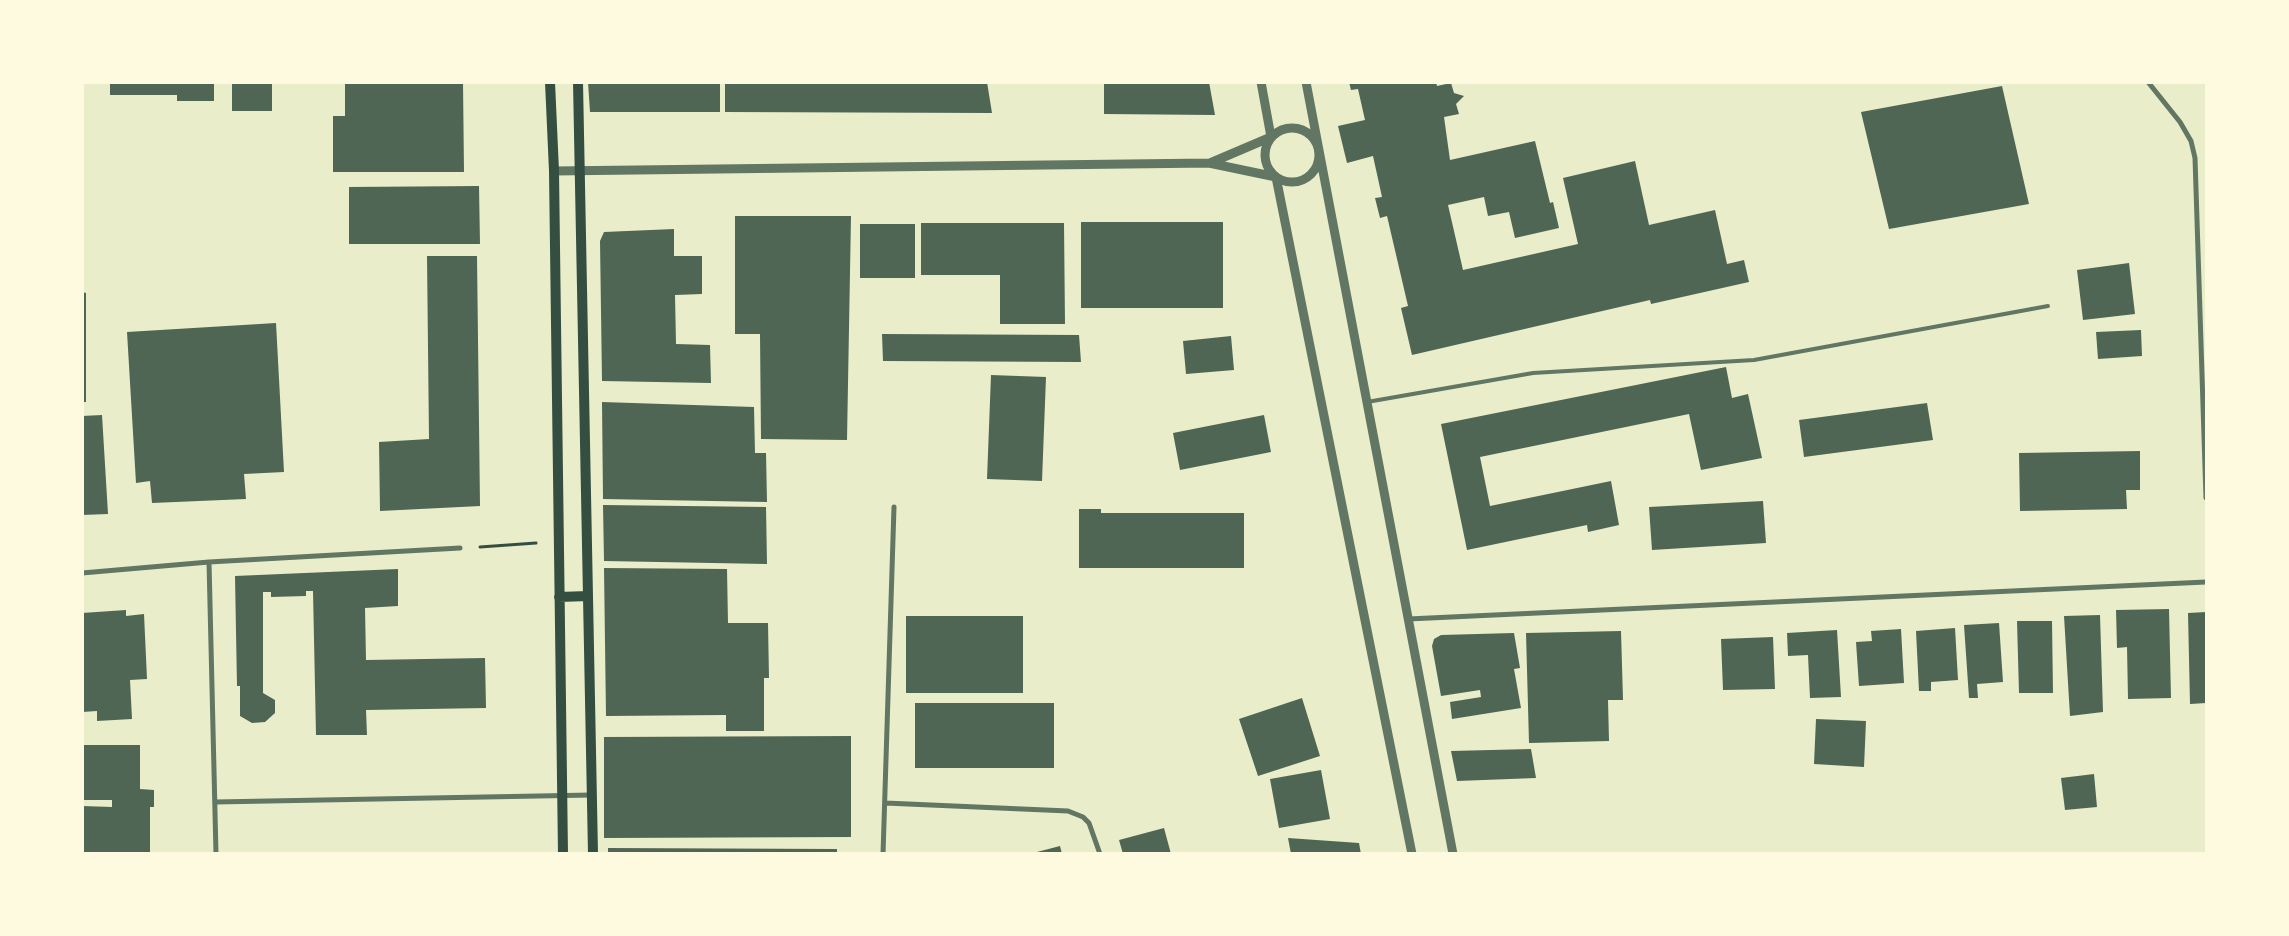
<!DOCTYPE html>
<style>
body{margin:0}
#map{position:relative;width:2289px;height:936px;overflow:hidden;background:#e9edc9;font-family:Signika,sans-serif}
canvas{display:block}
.frame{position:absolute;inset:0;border:84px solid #fefae0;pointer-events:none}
</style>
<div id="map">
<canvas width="2289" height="936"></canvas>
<div class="frame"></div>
</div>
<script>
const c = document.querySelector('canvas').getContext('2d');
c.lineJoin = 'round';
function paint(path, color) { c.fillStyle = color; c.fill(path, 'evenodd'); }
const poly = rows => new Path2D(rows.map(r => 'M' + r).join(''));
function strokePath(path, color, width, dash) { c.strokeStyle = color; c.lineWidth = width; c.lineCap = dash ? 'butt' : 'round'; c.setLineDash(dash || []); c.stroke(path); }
paint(poly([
 [110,82,214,82,214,101,177,101,177,95,110,95],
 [232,82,272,82,272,111,232,111],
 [345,82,463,82,464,172,333,172,333,116,345,116],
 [588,82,720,82,720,112,590,112],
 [725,82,987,82,992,113,725,112],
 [1104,82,1209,82,1215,115,1104,114],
 [1349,82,1436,82,1437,86,1451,83,1454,93,1464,96,1456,104,1459,114,1444,117,1450,160,1535,141,1550,203,1553,202,1559,228,1515,238,1509,212,1488,216,1484,197,1448,205,1463,270,1578,244,1563,178,1635,161,1649,225,1715,210,1727,264,1744,260,1749,282,1651,304,1650,300,1412,355,1401,308,1408,306,1387,216,1380,218,1375,198,1382,197,1373,156,1347,163,1338,126,1365,120,1358,89,1351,90],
 [2002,86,2029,204,1889,229,1861,112],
 [479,186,480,244,349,244,349,187],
 [735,216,851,216,847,440,761,439,760,334,735,334],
 [1081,222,1223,222,1223,308,1081,308],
 [921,223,1064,223,1065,324,1000,324,1000,275,921,275],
 [860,224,915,224,915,278,860,278],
 [674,229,674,256,702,256,702,294,675,295,676,344,710,345,711,383,602,381,600,241,604,232],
 [427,256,477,256,480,506,380,511,379,442,429,439],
 [2129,263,2135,314,2083,320,2077,270],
 [82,292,86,293,86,402,82,402],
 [276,323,284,472,244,474,246,499,152,503,150,481,136,483,127,332],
 [2141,330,2142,356,2098,359,2096,332],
 [882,334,1079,335,1081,362,883,361],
 [1231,336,1234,370,1186,374,1183,341],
 [1726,367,1732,398,1748,394,1762,458,1701,470,1689,414,1480,457,1490,506,1611,481,1619,525,1588,532,1587,525,1467,550,1441,424],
 [991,375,1046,377,1042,481,987,479],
 [602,402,754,407,755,453,766,453,767,502,603,499],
 [1927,403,1933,440,1804,457,1799,420],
 [102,415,108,514,82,515,82,416],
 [1264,415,1271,452,1180,470,1173,433],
 [2140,451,2140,490,2126,490,2127,509,2020,511,2019,453],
 [1763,501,1766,543,1652,550,1649,507],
 [603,505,766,507,767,564,604,561],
 [1079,509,1101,509,1101,513,1244,513,1244,568,1079,568],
 [604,568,727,569,728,623,768,623,769,678,764,678,764,731,726,731,726,715,606,716],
 [398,569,398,606,365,608,366,660,485,658,486,708,366,710,367,735,316,735,313,591,306,591,306,596,271,597,271,592,263,592,263,693,275,700,275,713,265,722,252,723,240,716,240,686,237,686,235,576],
 [2169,609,2171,698,2128,699,2127,647,2117,648,2116,610],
 [126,610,126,616,144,614,147,679,130,680,132,719,97,721,97,711,82,712,82,613],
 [2206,612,2206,703,2190,704,2188,613],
 [2100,615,2103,712,2070,716,2064,616],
 [906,616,1023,616,1023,693,906,693],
 [2017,621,2052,621,2053,693,2019,693],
 [1999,623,2003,682,1977,684,1978,698,1969,698,1964,625],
 [1955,628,1958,680,1931,682,1931,691,1919,691,1916,631],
 [1901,629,1904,683,1859,686,1856,642,1872,641,1871,631],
 [1837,630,1841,697,1810,698,1808,655,1788,656,1787,633],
 [1621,631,1623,700,1608,700,1609,741,1529,743,1526,633],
 [1514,633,1520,668,1514,669,1521,708,1452,719,1450,702,1481,697,1480,690,1441,696,1432,646,1434,639,1441,635],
 [1773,637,1775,689,1723,690,1721,639],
 [1302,698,1320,756,1258,776,1239,719],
 [915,703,1054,703,1054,768,915,768],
 [1816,719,1866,721,1864,767,1814,764],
 [851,736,851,837,604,838,604,737],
 [82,745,140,745,140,789,154,790,154,807,150,807,150,854,82,854,82,806,112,807,112,800,82,800],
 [1531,749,1536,778,1457,781,1451,751],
 [1321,770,1330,819,1279,828,1270,779],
 [2094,774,2097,807,2065,810,2061,778],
 [1164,828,1171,854,1123,854,1119,840],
 [1288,838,1359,843,1361,854,1291,854],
 [1060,846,1062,854,1033,854,1033,853],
 [608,848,837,849,837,854,608,854]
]), '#4f6655');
strokePath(poly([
 [480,547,536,543]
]), '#344e41', 3);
strokePath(poly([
 [1367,402,1533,373,1754,360,2048,306]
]), '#617663', 4);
strokePath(poly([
 [2148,82,2180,122,2191,141,2195,158,2206,498],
 [209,562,216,854],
 [82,573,209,562,460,548],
 [1408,619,2206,582],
 [215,802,592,795],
 [885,803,1068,811,1083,817,1089,823,1100,854],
 [883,854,894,507]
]), '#617663', 5);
strokePath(poly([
 [1306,82,1453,854],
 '1265 155a27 27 0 1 1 54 0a27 27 0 1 1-54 0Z',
 [1210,163,1271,137,1261,82],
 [554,171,1209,163,1276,177,1412,854]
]), '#617663', 9);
strokePath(poly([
 [550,82,554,171,563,854],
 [578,82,593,854],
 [559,597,588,596]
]), '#344e41', 10);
</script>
